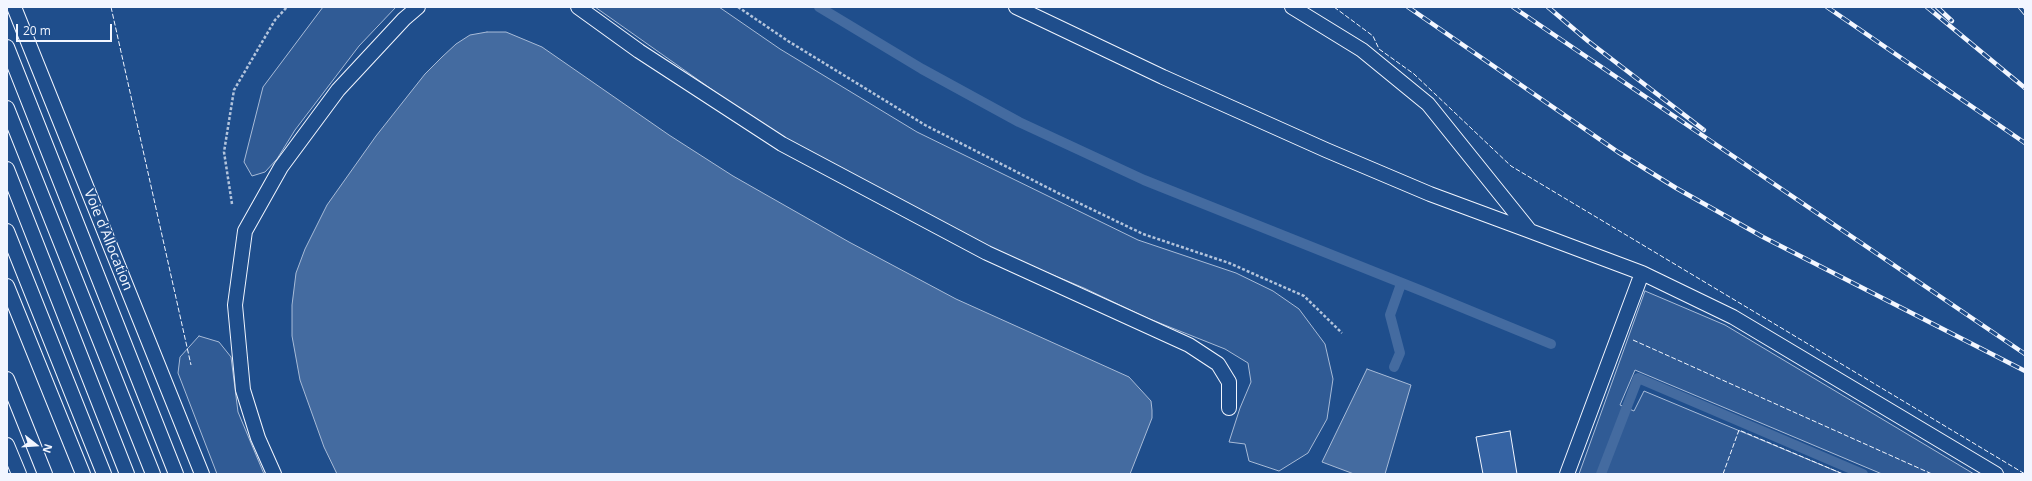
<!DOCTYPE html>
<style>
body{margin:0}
#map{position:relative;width:2032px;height:481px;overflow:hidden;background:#1f4e8c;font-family:"Open Sans",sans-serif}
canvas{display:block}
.frame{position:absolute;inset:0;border:8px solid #f2f6ff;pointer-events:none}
.north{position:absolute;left:16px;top:425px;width:40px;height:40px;-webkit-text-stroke:3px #1f4e8c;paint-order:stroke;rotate:107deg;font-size:11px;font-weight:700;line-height:16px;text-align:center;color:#f2f6ff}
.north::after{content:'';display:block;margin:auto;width:14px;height:18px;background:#f2f6ff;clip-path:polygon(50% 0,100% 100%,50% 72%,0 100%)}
.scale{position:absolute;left:16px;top:24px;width:96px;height:18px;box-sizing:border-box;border:2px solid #f2f6ff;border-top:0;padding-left:5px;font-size:12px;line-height:14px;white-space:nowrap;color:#f2f6ff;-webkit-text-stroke:3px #1f4e8c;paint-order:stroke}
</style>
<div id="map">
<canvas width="2032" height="481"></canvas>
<div class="frame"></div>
<div class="north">N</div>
<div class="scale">20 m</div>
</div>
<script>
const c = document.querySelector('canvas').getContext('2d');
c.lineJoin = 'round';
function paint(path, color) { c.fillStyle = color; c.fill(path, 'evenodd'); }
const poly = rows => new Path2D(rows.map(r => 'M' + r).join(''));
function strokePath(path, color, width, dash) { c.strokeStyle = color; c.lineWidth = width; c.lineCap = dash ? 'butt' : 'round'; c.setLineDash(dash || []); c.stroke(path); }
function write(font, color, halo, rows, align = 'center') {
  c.font = font + ' "Open Sans",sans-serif'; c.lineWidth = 3; c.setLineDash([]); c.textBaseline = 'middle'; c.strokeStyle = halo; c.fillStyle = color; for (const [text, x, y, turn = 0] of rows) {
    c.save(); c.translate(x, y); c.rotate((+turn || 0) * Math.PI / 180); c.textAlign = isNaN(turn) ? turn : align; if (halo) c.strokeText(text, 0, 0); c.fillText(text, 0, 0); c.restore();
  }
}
const built = poly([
 [323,7,396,7,359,46,295,130,277,159,265,172,252,176,244,162,263,87,323,7],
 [595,7,719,7,780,49,917,132,1138,240,1236,273,1273,291,1299,309,1325,344,1333,379,1327,419,1308,453,1279,471,1249,461,1245,444,1229,442,1240,408,1251,382,1248,363,1225,349,1147,318,1084,288,998,252,772,132,595,7],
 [1645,291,1725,325,1974,474,1882,474,1635,370,1620,405,1634,411,1644,391,1843,474,1579,474,1645,291],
 [199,336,219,342,231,357,238,412,264,474,217,474,178,373,180,357,199,336]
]);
paint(built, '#305b95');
strokePath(built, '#a8bbd7', 1);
const water = poly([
 [487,32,506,32,542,47,669,135,733,176,849,242,956,299,1129,377,1151,401,1152,410,1152,418,1130,474,337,474,324,447,300,380,292,336,292,305,296,273,305,249,327,205,376,136,425,74,442,57,456,44,470,35,487,32],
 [1367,369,1411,385,1385,474,1354,474,1322,462,1367,369]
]);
paint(water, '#446ba0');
strokePath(water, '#a8bbd7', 1);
strokePath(poly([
 [819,7,922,69,1019,122,1144,180,1422,291,1551,344],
 [1394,367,1400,353,1390,315,1401,284],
 [1601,474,1638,378,1863,474]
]), '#446ba0', 10);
const building = poly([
 [1510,431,1517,474,1483,474,1476,437,1510,431]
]);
paint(building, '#3563a3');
strokePath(building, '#f2f6ff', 1);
const lane = poly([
 [14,7,202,474],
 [578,7,639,51,782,144,987,253,1189,345,1218,364,1229,382,1229,408],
 [1016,7,1163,77,1326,150,1430,194,1530,231,1428,104,1362,50,1292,7],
 [7,47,176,474],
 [7,108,153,474],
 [7,169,127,474],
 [7,231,104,474],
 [1530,231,1642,273,1733,317,1996,474],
 [7,286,83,474],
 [7,379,45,474],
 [7,445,19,474],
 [274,474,258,438,243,390,235,305,245,231,281,167,338,90,404,19,418,7],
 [1567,474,1642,273]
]);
strokePath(lane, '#f2f6ff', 16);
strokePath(poly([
 [738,7,788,41,925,125,1058,193,1143,234,1229,263,1304,296,1342,333],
 [232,204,224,152,234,90,275,20,287,7]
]), '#b3c4dc', 2.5, [3, 2]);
strokePath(lane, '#1f4e8c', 14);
const rail = poly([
 [1408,7,1618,152,1676,188,1763,237,2025,371],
 [1513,7,2025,354],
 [1548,7,1588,41,1704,130],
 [1827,7,2025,143],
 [1927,7,2025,88],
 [1937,7,1952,21],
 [2020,7,2025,13]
]);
strokePath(rail, '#f2f6ff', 4.5);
strokePath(rail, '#1f4e8c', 3, [9]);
strokePath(poly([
 [111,7,191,365],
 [1334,7,1373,36,1379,49,1414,74,1511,166,2025,474],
 [1633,340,1932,474],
 [1723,474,1739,430,1843,474]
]), '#f2f6ff', 1, [5, 2]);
write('14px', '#f2f6ff', '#1f4e8c', [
 ["Voie d'Allocation",108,240,68]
]);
</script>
